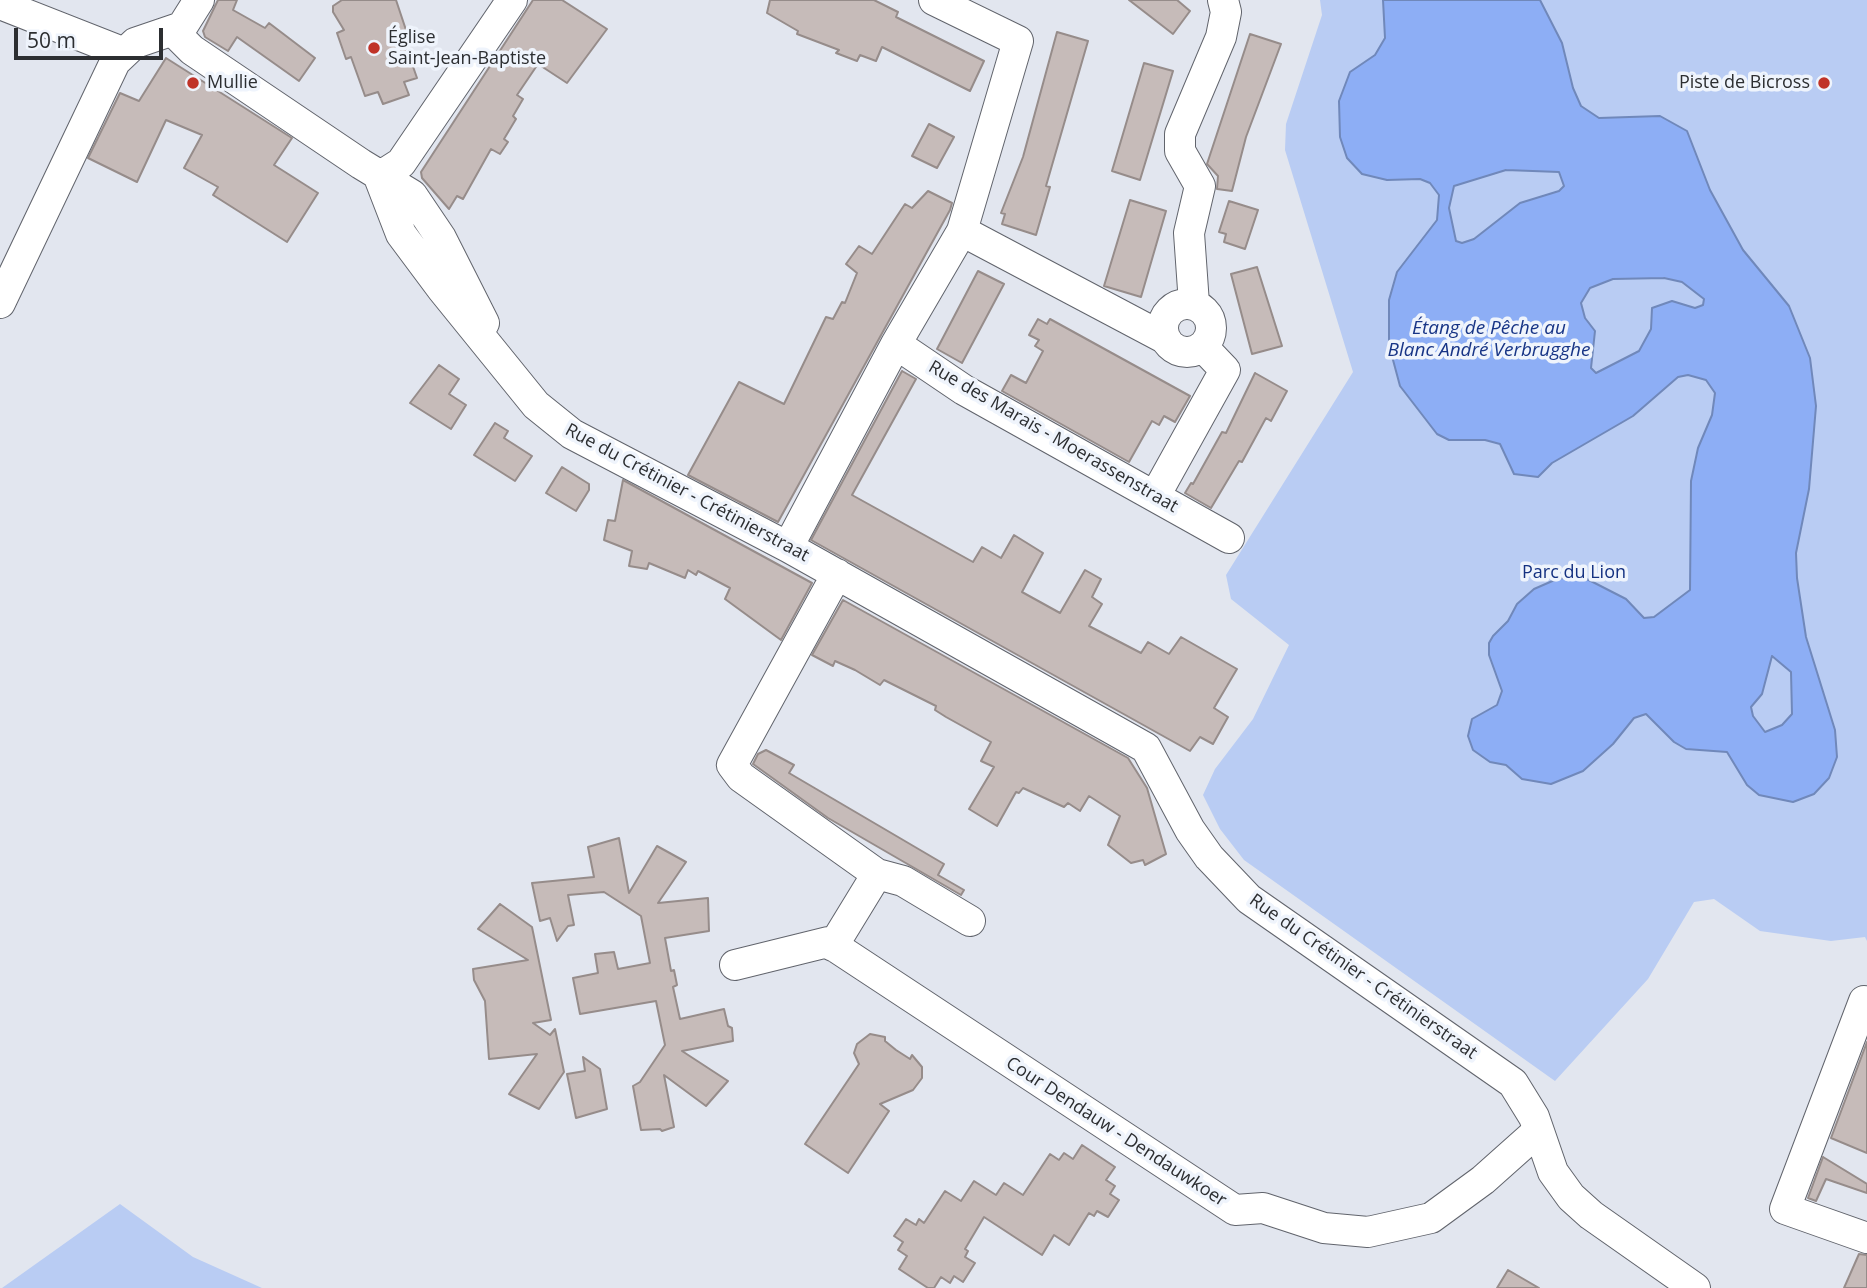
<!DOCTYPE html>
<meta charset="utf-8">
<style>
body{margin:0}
#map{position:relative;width:1867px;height:1288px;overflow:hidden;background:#e2e6ef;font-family:"Open Sans",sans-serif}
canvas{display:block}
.scale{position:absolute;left:14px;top:28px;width:149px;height:32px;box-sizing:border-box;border:4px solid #2c2e31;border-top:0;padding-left:9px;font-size:21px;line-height:24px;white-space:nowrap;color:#2c2e31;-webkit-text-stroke:5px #eff4fc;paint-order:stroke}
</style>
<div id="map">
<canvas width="1867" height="1288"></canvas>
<div class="scale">50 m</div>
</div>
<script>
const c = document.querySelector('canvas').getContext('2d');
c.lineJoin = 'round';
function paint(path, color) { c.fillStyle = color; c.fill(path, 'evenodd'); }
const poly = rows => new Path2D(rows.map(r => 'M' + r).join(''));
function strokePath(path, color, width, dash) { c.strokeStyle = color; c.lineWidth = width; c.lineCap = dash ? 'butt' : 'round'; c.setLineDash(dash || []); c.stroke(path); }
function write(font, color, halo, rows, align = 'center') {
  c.font = font + ' "Open Sans",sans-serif'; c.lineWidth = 7; c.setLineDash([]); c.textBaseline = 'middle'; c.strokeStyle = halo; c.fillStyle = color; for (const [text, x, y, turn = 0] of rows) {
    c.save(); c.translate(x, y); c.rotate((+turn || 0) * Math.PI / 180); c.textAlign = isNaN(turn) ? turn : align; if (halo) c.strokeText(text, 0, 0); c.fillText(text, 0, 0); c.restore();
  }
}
paint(poly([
 [1320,0,1867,0,1867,941,1865,937,1831,941,1760,931,1714,899,1694,902,1648,979,1555,1081,1244,860,1220,829,1203,795,1215,769,1253,719,1289,645,1231,599,1226,575,1353,372,1285,150,1286,124,1322,15],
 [120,1204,193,1257,262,1288,2,1288]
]), '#b9ccf3');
const water = poly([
 [1383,0,1540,0,1562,43,1573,88,1581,106,1599,118,1660,116,1687,131,1710,190,1743,250,1789,306,1810,358,1816,406,1809,489,1796,553,1797,578,1806,637,1835,730,1837,757,1829,778,1814,794,1793,802,1759,795,1747,785,1727,752,1686,749,1674,742,1646,714,1634,718,1613,744,1583,771,1551,784,1522,779,1506,765,1490,762,1473,750,1468,736,1472,719,1497,705,1502,691,1489,655,1489,643,1493,636,1508,621,1517,604,1534,589,1557,579,1581,576,1626,599,1644,618,1654,617,1690,590,1691,481,1698,448,1712,415,1715,393,1706,380,1688,375,1678,377,1633,416,1552,463,1538,477,1514,474,1500,444,1485,440,1449,440,1437,434,1400,386,1389,345,1389,300,1397,272,1437,220,1439,195,1430,183,1420,179,1387,180,1362,174,1347,158,1340,137,1339,101,1350,72,1375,55,1385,38,1383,0],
 [1506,170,1559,172,1564,186,1559,191,1520,203,1474,239,1462,243,1456,241,1449,208,1454,186,1506,170],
 [1664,278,1682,282,1704,299,1703,305,1695,308,1672,301,1652,308,1651,329,1639,351,1596,373,1591,368,1595,331,1585,318,1581,303,1590,288,1613,279,1664,278],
 [1772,656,1791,672,1792,714,1782,725,1765,732,1753,716,1751,707,1762,694,1772,656]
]);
paint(water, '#8daef5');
strokePath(water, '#7088ba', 2);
const building = poly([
 [218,0,237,0,233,10,265,28,269,23,315,58,299,81,237,37,228,51,205,37,203,31,218,0],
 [342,0,396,0,408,36,403,38,417,78,404,82,409,95,383,104,378,92,365,96,351,57,346,59,337,33,344,30,333,12,333,6,342,0],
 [533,0,562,0,607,29,567,83,538,64,517,95,523,99,513,116,516,119,504,139,508,142,500,154,491,149,463,199,457,196,449,209,422,178,421,172,533,0],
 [770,0,874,0,898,12,896,17,984,61,970,91,882,47,876,61,860,55,857,61,836,53,839,50,797,34,798,31,767,13,770,0],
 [1129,0,1177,0,1190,11,1173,34,1129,0],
 [1057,32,1088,41,1046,186,1050,187,1036,235,1002,224,1005,214,1001,213,1023,157,1057,32],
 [1250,34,1281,44,1246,137,1232,191,1217,189,1218,176,1207,164,1250,34],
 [166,58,292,138,274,165,318,193,287,242,213,195,218,187,184,168,202,135,166,120,137,182,88,158,120,93,139,101,166,58],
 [1144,63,1173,71,1140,180,1112,171,1144,63],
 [929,124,954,137,937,168,912,156,929,124],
 [928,191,952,203,950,210,778,522,688,475,739,382,784,404,826,317,833,319,842,302,845,303,857,273,846,264,859,246,872,254,905,204,912,208,928,191],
 [1130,200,1166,211,1141,297,1104,286,1130,200],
 [1229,201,1258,210,1245,249,1224,242,1226,234,1219,232,1229,201],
 [1257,267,1282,346,1252,354,1231,274,1257,267],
 [978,271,1004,284,962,363,937,349,978,271],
 [1038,319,1047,324,1050,319,1190,396,1175,422,1164,416,1159,425,1152,421,1129,462,1002,391,1011,375,1026,383,1043,351,1035,346,1039,340,1029,335,1038,319],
 [439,365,459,379,449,394,466,405,451,429,410,403,439,365],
 [902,371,916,379,852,495,973,562,982,547,1001,558,1014,535,1043,553,1022,592,1060,613,1085,570,1101,579,1092,597,1102,604,1089,626,1141,653,1148,642,1169,654,1181,637,1237,669,1214,708,1228,717,1213,744,1200,737,1190,751,811,540,902,371],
 [1255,373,1287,391,1271,421,1266,418,1242,462,1239,461,1211,508,1185,493,1191,483,1193,484,1222,432,1226,433,1255,373],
 [495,423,508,431,504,438,532,456,515,481,474,455,495,423],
 [562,467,589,484,589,490,576,511,546,493,562,467],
 [623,480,812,583,781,640,725,599,730,588,698,571,696,575,688,570,685,578,649,563,647,569,629,566,632,551,604,540,608,520,615,521,623,480],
 [843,600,1128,758,1147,788,1166,854,1145,865,1143,860,1131,863,1108,845,1120,816,1089,796,1080,811,1068,803,1064,807,1023,788,1019,793,1016,792,997,826,969,809,994,767,981,761,991,742,946,717,935,710,936,706,884,680,880,685,855,670,835,661,833,666,812,655,843,600],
 [766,750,794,765,789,773,944,864,938,875,964,890,961,895,828,818,753,764,758,754,766,750],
 [619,838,629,893,657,846,686,862,658,903,708,898,709,931,665,938,671,971,674,970,677,985,673,987,680,1019,724,1009,728,1026,732,1028,733,1041,682,1051,728,1081,706,1106,664,1075,674,1127,662,1131,660,1129,641,1130,633,1086,640,1082,665,1045,656,1001,580,1014,573,978,598,973,595,954,614,952,618,969,650,963,641,916,604,892,568,895,574,925,568,926,557,941,550,918,540,921,532,883,594,877,588,847,619,838],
 [500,904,532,927,551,1020,533,1023,550,1035,555,1029,564,1072,539,1109,509,1094,537,1054,489,1059,485,1001,474,980,473,969,528,960,478,929,500,904],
 [870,1034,885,1037,885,1041,896,1050,910,1059,912,1055,922,1067,922,1078,913,1090,880,1104,889,1111,848,1173,805,1144,859,1064,854,1053,857,1044,870,1034],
 [1867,1042,1867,1153,1831,1138,1867,1042],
 [583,1057,600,1069,607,1109,576,1118,567,1074,585,1071,583,1057],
 [1082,1145,1115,1167,1106,1180,1115,1186,1110,1194,1119,1200,1108,1217,1097,1211,1094,1216,1089,1213,1069,1245,1054,1235,1042,1255,984,1217,965,1249,968,1251,965,1257,975,1263,963,1282,954,1276,950,1283,941,1277,934,1288,928,1288,899,1269,907,1256,898,1250,903,1242,894,1236,906,1219,916,1225,919,1219,924,1223,945,1191,961,1201,974,1181,996,1195,1004,1183,1023,1195,1050,1154,1059,1160,1064,1153,1073,1159,1082,1145],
 [1823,1157,1867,1184,1867,1193,1826,1179,1816,1201,1808,1198,1823,1157],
 [1859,1254,1867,1255,1867,1288,1844,1288,1859,1254],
 [1508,1270,1539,1288,1497,1288,1508,1270]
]);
paint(building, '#c6bbb9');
strokePath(building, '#968c8a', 2);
const minor = poly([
 [0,4,122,52],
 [173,31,192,50,361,164,412,195,441,238,484,323],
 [379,177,401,234,442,289,536,405,572,434,788,547,1146,748,1190,830,1209,857,1249,899,1513,1083,1534,1117,1553,1172,1571,1197,1591,1215,1695,1288],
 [379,177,401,163,512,0],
 [962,231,1164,338],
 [0,303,115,62,135,43,182,27,199,0],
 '1163 328a24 24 0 1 1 48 0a24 24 0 1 1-48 0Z',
 [1194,304,1189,233,1200,186,1180,151,1180,134,1221,37,1226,12,1223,0],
 [896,344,964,390,1229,538],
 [1155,496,1225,370,1203,347],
 [788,547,896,344,962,231,1018,41,934,0],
 [877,874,903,881,970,921],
 [833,946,877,874,741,777,732,765,837,574],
 [735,965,828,942,1235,1210,1263,1208,1324,1228,1368,1232,1431,1218,1483,1180,1538,1131],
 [1864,1001,1785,1209,1867,1238]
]);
strokePath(minor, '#61646c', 32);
strokePath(minor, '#fff', 30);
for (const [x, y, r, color] of [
 [374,48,7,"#c03328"],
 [193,83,7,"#c03328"],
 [1824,83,7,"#c03328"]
]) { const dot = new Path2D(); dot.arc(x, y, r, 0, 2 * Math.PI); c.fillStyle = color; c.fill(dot); strokePath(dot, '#eff4fc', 2.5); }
write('18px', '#2c2e31', '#eff4fc', [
 ["Église",388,38],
 ["Saint-Jean-Baptiste",388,59],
 ["Mullie",207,83],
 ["Piste de Bicross",1810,83,"right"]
], 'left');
write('18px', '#2c2e31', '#eff4fc', [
 ["Rue des Marais - Moerassenstraat",1053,437,30],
 ["Rue du Crétinier - Crétinierstraat",687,493,28],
 ["Rue du Crétinier - Crétinierstraat",1363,977,35],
 ["Cour Dendauw - Dendauwkoer",1116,1132,33]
]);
write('18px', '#143181', '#eff4fc', [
 ["Parc du Lion",1574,573]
]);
write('italic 19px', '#183586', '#eff4fc', [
 ["Étang de Pêche au",1489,329],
 ["Blanc André Verbrugghe",1489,351]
]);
</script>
